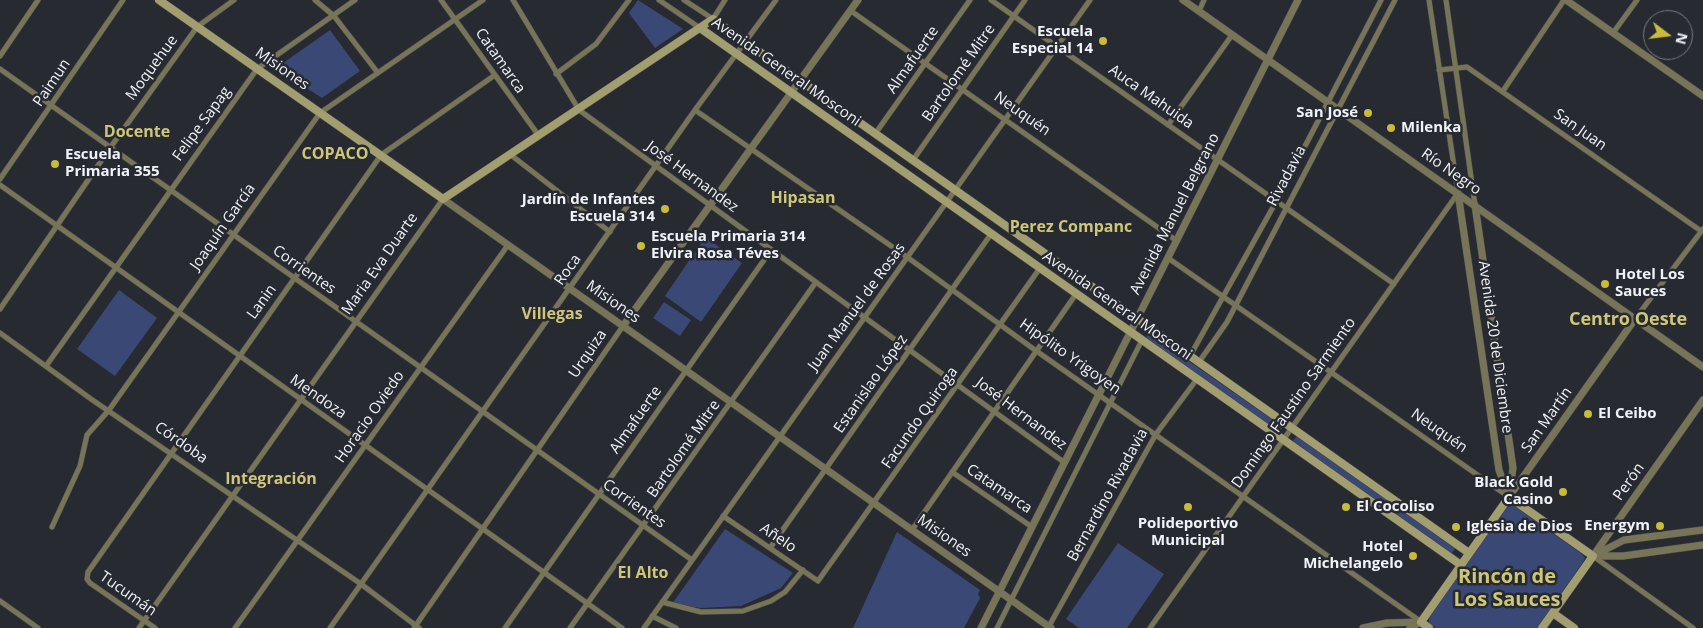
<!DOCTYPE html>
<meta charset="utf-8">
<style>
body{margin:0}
#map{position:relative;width:1703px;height:628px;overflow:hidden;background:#272a31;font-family:"Open Sans",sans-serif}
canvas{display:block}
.north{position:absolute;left:1643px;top:10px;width:50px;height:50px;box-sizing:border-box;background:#272a31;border:1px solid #787a81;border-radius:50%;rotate:105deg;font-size:14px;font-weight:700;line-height:20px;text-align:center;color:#f1f3f8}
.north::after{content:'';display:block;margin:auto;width:18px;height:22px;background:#c8bb3b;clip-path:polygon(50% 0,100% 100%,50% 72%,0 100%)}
</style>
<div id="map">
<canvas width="1703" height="628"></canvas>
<div class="north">N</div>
</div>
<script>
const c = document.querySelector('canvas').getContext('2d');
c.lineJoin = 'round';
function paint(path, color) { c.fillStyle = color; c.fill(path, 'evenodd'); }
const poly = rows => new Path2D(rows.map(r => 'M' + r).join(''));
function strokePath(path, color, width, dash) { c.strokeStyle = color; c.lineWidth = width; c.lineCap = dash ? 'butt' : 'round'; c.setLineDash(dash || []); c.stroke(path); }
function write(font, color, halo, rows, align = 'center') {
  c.font = font + ' "Open Sans",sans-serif'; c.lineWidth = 5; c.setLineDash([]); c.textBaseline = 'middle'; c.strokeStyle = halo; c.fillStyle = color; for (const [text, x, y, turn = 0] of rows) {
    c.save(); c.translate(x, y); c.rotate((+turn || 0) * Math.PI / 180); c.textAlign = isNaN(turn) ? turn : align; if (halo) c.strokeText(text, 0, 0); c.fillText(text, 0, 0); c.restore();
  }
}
paint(poly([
 [638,0,683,29,655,48,629,13],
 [330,30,360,71,322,98,276,68],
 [705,237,742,263,701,322,665,296],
 [119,290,157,318,115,376,77,349],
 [664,302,691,320,680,336,653,318],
 [1147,332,1283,427,1278,434,1146,340],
 [1297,436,1456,548,1451,554,1291,443],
 [1508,505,1514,506,1582,554,1585,558,1583,562,1537,628,1436,628,1429,623,1429,617],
 [725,529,793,573,781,588,741,606,701,608,672,604],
 [897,532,980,590,978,594,980,598,964,628,853,628],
 [1118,543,1164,574,1127,628,1079,628,1066,619]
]), '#3a4875');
const minor = poly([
 [315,0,334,16,378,73],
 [441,0,539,136],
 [513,0,579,110,1065,463],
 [659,0,700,28],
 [684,0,713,19,725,0],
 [991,0,1394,284],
 [1446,0,1475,205],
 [851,11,1177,241],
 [1199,11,1204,0],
 [1613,33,1637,0],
 [0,56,38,0],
 [0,69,692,560],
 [1439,70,1467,67,1701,231],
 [556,74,596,44,629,0],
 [1503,91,1564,0],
 [695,110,907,257,1035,350,1420,621],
 [1168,125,1232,35],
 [875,134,970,0],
 [511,155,610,232],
 [913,160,1025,0],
 [0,179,123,0],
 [0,185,622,628],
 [1168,258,1509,497],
 [0,309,110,148,197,27,234,0],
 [1635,319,1703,229],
 [0,333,91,399,361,584,419,628],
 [1190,356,1277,200,1381,0],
 [1199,362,1227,322,1395,0],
 [46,366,257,69,355,0],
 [952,472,1032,527],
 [723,516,818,581,1040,268],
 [52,527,80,466,87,435,109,410,320,113,483,0],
 [912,530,1076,294],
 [770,548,991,234],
 [1593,556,1693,628],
 [0,601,38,628],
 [662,602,701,612,743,611,771,601,785,592,803,570],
 [652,616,676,628],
 [139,628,443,199],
 [155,628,90,583,87,579,88,572,381,155,495,75],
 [235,628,508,245],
 [330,628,695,110,776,0],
 [414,628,623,326],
 [505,628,771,250],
 [570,628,816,282],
 [644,628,1090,0],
 [997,628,1142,340],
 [1048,628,1156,434,1197,379],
 [1150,628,1458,193,1429,0]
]);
const tertiary = poly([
 [1183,0,1703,367],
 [1566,0,1703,96],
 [1458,193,1499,470,1509,497],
 [443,199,1051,628],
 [1475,205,1513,468,1509,496],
 [623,326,858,0],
 [1511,494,1635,319],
 [1595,555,1624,540,1703,530],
 [1593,556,1703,400],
 [1593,556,1623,556,1703,545],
 [981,628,1298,0],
 [1363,628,1387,623,1421,622],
 [1410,628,1421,622]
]);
const secondary = poly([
 [159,0,443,199,713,19,1469,553],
 [700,28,1461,565],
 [1553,613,1574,628],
 [1429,628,1421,622,1509,497,1593,556,1542,628]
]);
strokePath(minor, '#43464d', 6);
strokePath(tertiary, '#43464d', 8);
strokePath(secondary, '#43464d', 9);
strokePath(minor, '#777457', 5);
strokePath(tertiary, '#777457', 7);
strokePath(secondary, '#a29e6f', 8);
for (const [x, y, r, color] of [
 [1103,41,5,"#c8bb3b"],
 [1368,113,5,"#c8bb3b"],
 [1391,128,5,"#c8bb3b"],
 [55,164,5,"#c8bb3b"],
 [665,209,5,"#c8bb3b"],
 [641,246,5,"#c8bb3b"],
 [1605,284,5,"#c8bb3b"],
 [1588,414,5,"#c8bb3b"],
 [1563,492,5,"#c8bb3b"],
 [1188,507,5,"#c8bb3b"],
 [1346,507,5,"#c8bb3b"],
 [1660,526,5,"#c8bb3b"],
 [1456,527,5,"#c8bb3b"],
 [1413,556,5,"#c8bb3b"]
]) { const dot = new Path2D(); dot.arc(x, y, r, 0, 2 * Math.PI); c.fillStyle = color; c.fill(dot); strokePath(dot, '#272a31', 2); }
write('bold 15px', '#f1f3f8', '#272a31', [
 ["Escuela",1093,32,"right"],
 ["Especial 14",1093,49,"right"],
 ["San José",1358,113,"right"],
 ["Milenka",1401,128],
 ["Escuela",65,155],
 ["Primaria 355",65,172],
 ["Jardín de Infantes",655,200,"right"],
 ["Escuela 314",655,217,"right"],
 ["Escuela Primaria 314",651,237],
 ["Elvira Rosa Téves",651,254],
 ["Hotel Los",1615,275],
 ["Sauces",1615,292],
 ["El Ceibo",1598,414],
 ["Black Gold",1553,483,"right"],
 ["Casino",1553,500,"right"],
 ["El Cocoliso",1356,507],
 ["Polideportivo",1188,524,"center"],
 ["Municipal",1188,541,"center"],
 ["Energym",1650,526,"right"],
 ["Iglesia de Dios",1466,527],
 ["Hotel",1403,547,"right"],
 ["Michelangelo",1403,564,"right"]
], 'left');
write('15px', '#f1f3f8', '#272a31', [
 ["Almafuerte",913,60,-55],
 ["Catamarca",500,61,55],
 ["Moquehue",152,68,-54],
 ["Misiones",282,69,35],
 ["Avenida General Mosconi",786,72,35],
 ["Bartolomé Mitre",959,73,-55],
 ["Paimun",52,83,-56],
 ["Auca Mahuida",1151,97,35],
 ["Neuquén",1022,114,35],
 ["Felipe Sapag",202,124,-54],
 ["San Juan",1580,130,35],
 ["Río Negro",1451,172,35],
 ["Rivadavia",1287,176,-62],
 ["José Hernandez",692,177,36],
 ["Avenida Manuel Belgrano",1175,214,-63],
 ["Joaquín García",223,227,-55],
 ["Maria Eva Duarte",380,264,-55],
 ["Corrientes",304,270,35],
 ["Roca",568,270,-55],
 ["Lanin",262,302,-54],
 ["Misiones",613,302,35],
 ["Avenida General Mosconi",1117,306,35],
 ["Juan Manuel de Rosas",857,307,-54],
 ["Avenida 20 de Diciembre",1495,347,82],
 ["Urquiza",588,354,-56],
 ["Hipólito Yrigoyen",1070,357,35],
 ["Estanislao López",871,384,-55],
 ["Mendoza",318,397,35],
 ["Domingo Faustino Sarmiento",1294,403,-55],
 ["José Hernandez",1021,414,37],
 ["Horacio Oviedo",370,417,-55],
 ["Facundo Quiroga",920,418,-55],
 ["Almafuerte",636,420,-55],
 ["San Martín",1547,420,-55],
 ["Neuquén",1439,431,35],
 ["Córdoba",181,443,35],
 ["Bartolomé Mitre",684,449,-55],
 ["Perón",1629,482,-55],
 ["Catamarca",999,489,34],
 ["Bernardino Rivadavia",1108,495,-61],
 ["Corrientes",634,504,35],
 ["Misiones",944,536,35],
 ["Añelo",778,538,34],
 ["Tucumán",128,594,35]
]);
write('bold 16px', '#cec678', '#272a31', [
 ["Docente",137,132],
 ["COPACO",335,154],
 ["Hipasan",803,198],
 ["Perez Companc",1071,227],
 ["Villegas",552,314],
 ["Integración",271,479],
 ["El Alto",643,573]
]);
write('bold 18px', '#cec678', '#272a31', [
 ["Centro Oeste",1628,320]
]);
write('bold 20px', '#cec678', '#272a31', [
 ["Rincón de",1507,577],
 ["Los Sauces",1507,600]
]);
</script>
